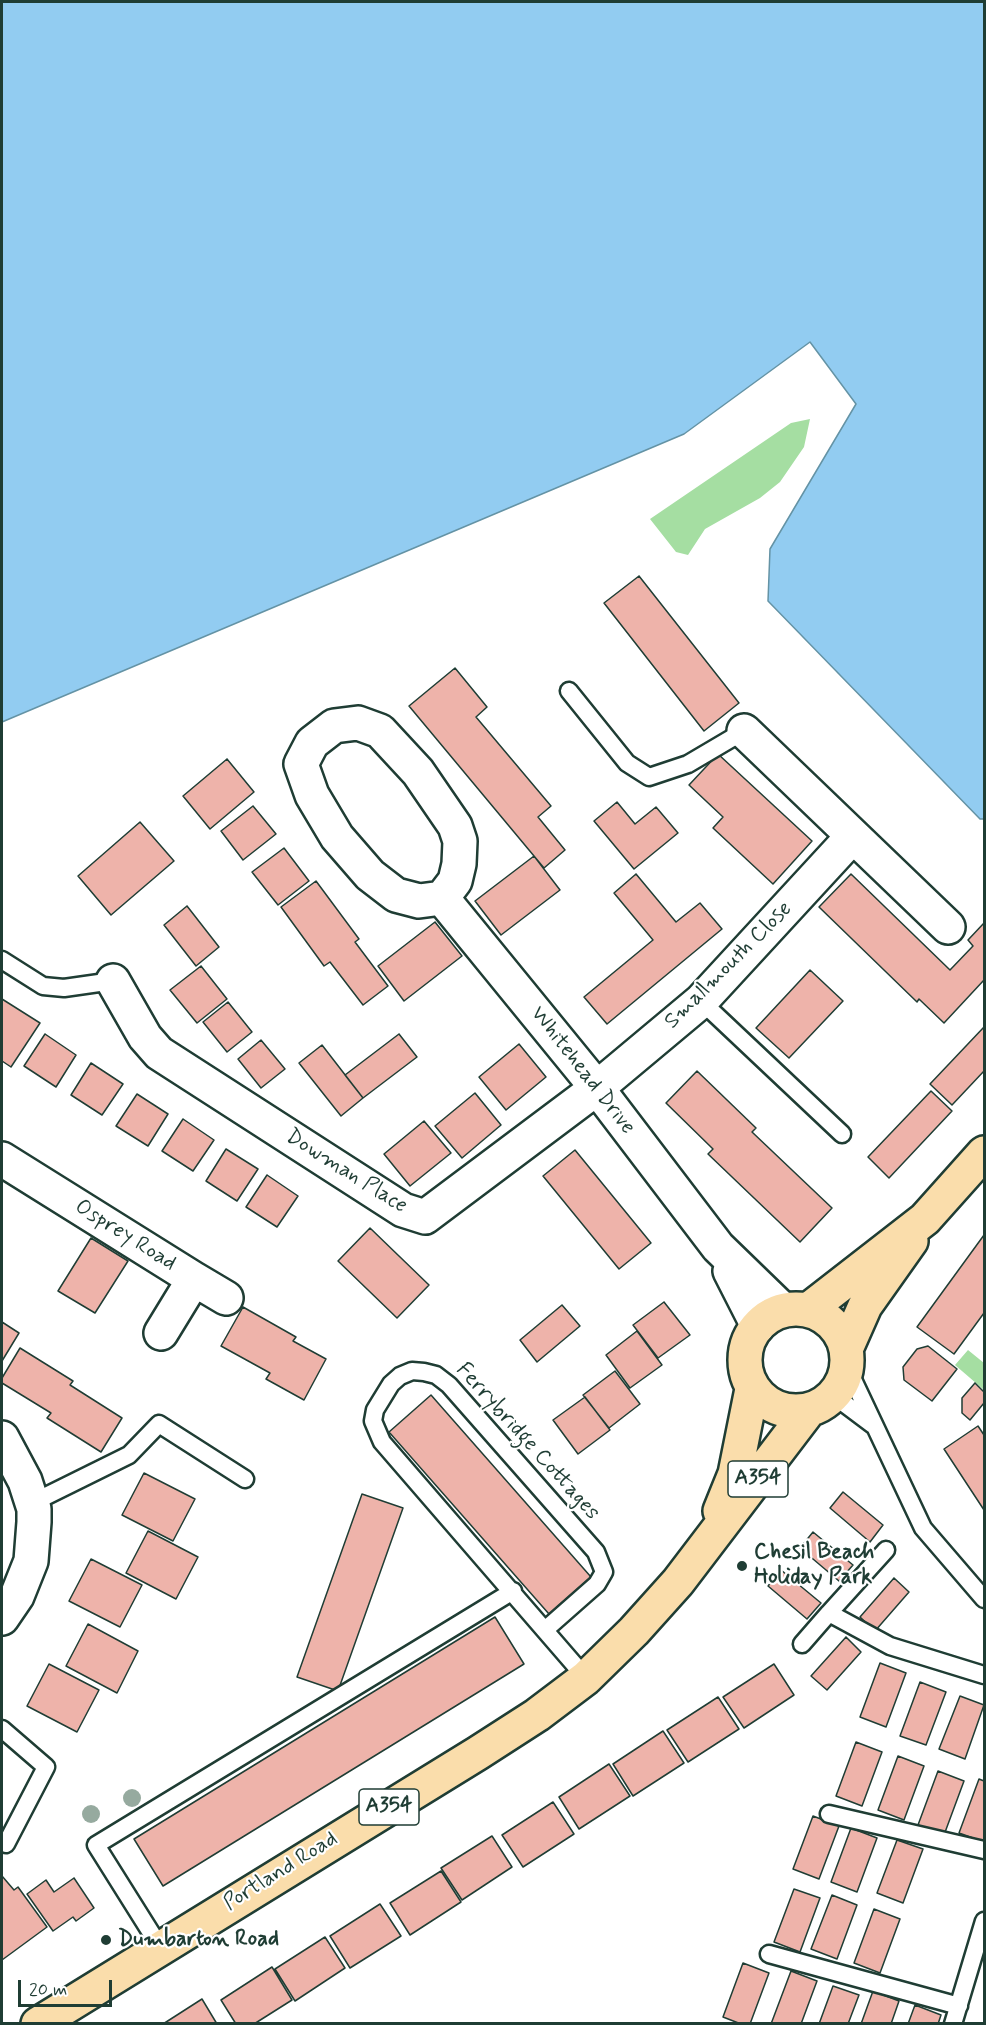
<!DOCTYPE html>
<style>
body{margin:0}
#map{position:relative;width:986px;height:2025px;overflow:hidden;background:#fff;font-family:Mynerve,sans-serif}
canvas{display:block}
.frame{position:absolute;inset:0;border:3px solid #1f3d34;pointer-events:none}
.scale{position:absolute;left:18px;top:1980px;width:94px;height:27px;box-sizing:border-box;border:3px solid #1f3d34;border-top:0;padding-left:8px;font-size:18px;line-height:21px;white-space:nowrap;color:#1f3d34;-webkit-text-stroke:4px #fff;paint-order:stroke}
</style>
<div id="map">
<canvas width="986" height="2025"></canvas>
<div class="frame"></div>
<div class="scale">20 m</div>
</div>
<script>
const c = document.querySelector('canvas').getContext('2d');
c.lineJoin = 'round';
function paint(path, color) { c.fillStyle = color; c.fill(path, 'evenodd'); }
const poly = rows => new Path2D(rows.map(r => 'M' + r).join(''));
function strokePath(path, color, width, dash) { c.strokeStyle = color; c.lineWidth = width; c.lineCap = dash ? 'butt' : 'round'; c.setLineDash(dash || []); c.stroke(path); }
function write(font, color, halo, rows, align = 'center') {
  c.font = font + ' Mynerve,sans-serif'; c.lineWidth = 4.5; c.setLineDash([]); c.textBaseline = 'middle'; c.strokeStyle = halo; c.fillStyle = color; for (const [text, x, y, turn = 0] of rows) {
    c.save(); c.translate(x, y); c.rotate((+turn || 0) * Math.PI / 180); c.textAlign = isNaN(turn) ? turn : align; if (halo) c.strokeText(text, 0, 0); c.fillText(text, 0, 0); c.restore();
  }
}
paint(poly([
 [810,419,804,447,780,482,760,498,705,529,688,555,676,552,650,519,791,423],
 [968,1350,984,1363,984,1390,955,1365]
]), '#a5dea2');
const water = poly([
 [2,2,984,2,984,819,980,819,768,601,770,549,856,404,810,342,684,434,2,722,2,2]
]);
paint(water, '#92ccf1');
strokePath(water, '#6493a5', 1.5);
const building = poly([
 [639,576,739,703,704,731,604,603,639,576],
 [455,668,487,707,476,717,551,806,538,817,565,850,544,868,409,706,455,668],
 [718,754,812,841,773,884,713,828,723,817,689,785,718,754],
 [227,759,254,792,210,829,183,796,227,759],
 [617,802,635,824,656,807,678,833,634,869,594,821,617,802],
 [253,806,276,834,243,860,221,831,253,806],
 [140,822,174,861,111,915,78,876,140,822],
 [284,848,309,881,278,905,252,872,284,848],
 [534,856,560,890,501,935,475,901,534,856],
 [636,874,676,922,700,903,722,929,607,1024,584,997,653,940,614,893,636,874],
 [851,874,950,970,973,946,968,940,984,923,984,980,944,1023,919,999,917,1002,819,907,851,874],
 [316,881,359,939,355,942,388,986,363,1005,330,962,324,966,281,907,316,881],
 [187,906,219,947,196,966,164,925,187,906],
 [435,922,462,956,404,1001,378,966,435,922],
 [201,966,227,999,197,1023,170,990,201,966],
 [810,970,843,1001,789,1058,756,1028,810,970],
 [2,999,40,1023,11,1067,2,1061,2,999],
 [228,1002,252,1032,227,1052,203,1022,228,1002],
 [984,1027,984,1071,952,1105,930,1084,984,1027],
 [45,1034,76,1055,56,1087,24,1066,45,1034],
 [399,1034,417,1057,363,1098,345,1075,399,1034],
 [261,1040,285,1069,261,1088,238,1059,261,1040],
 [519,1044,546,1077,506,1110,479,1077,519,1044],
 [322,1045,363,1098,341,1116,299,1063,322,1045],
 [91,1063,123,1084,102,1115,71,1095,91,1063],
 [697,1071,756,1128,752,1132,832,1208,800,1242,708,1154,713,1149,666,1103,697,1071],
 [931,1091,952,1111,889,1178,868,1157,931,1091],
 [475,1093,501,1125,462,1158,435,1126,475,1093],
 [137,1094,168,1114,148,1146,116,1126,137,1094],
 [183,1119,214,1140,193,1171,162,1151,183,1119],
 [424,1121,451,1153,410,1186,384,1154,424,1121],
 [226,1149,258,1169,237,1201,206,1181,226,1149],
 [575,1150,651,1243,619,1269,543,1176,575,1150],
 [267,1175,298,1196,277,1227,246,1207,267,1175],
 [370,1228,429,1285,397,1318,338,1261,370,1228],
 [984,1235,984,1313,954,1354,917,1327,984,1235],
 [91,1238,128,1261,95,1313,58,1291,91,1238],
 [664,1302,690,1335,658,1358,633,1325,664,1302],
 [562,1305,580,1326,537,1362,520,1340,562,1305],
 [243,1307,296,1337,293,1341,326,1359,304,1400,266,1379,270,1373,221,1346,243,1307],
 [2,1322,19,1333,2,1361,2,1322],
 [637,1331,662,1365,630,1388,606,1355,637,1331],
 [928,1346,957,1369,932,1401,904,1380,903,1367,917,1349,928,1346],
 [20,1348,73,1381,70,1385,122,1418,101,1452,47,1418,51,1413,2,1383,2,1378,20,1348],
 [615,1371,640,1404,609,1428,583,1395,615,1371],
 [975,1383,984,1392,984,1403,970,1420,962,1413,962,1398,975,1383],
 [431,1395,591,1577,549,1614,389,1432,431,1395],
 [585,1397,610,1430,578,1454,553,1420,585,1397],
 [978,1426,984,1435,984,1510,944,1449,978,1426],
 [144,1473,195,1499,173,1541,122,1515,144,1473],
 [843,1492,883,1525,870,1542,830,1508,843,1492],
 [362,1494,403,1508,338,1691,297,1677,362,1494],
 [148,1531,198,1557,176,1599,126,1573,148,1531],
 [813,1532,853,1565,839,1581,800,1548,813,1532],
 [91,1559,142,1585,120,1627,69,1601,91,1559],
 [781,1570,821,1603,807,1619,768,1586,781,1570],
 [894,1578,909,1592,875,1631,860,1617,894,1578],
 [495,1617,524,1664,163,1886,134,1839,495,1617],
 [88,1624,138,1651,117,1693,66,1666,88,1624],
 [846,1637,861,1652,827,1690,811,1676,846,1637],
 [880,1663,906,1673,886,1727,860,1717,880,1663],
 [49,1664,99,1690,77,1732,27,1706,49,1664],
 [774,1664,794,1695,744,1728,723,1697,774,1664],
 [920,1682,946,1692,926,1745,900,1736,920,1682],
 [960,1696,984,1705,965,1759,939,1749,960,1696],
 [718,1697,739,1729,688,1762,667,1730,718,1697],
 [663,1731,684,1763,633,1796,613,1764,663,1731],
 [856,1742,882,1752,862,1806,836,1796,856,1742],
 [898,1756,924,1766,904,1820,878,1810,898,1756],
 [609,1764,630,1796,579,1829,559,1797,609,1764],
 [938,1771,964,1781,944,1835,918,1825,938,1771],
 [979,1779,984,1781,984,1842,959,1833,979,1779],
 [553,1802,574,1834,523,1867,502,1835,553,1802],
 [813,1816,839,1826,819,1879,793,1869,813,1816],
 [851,1828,877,1838,857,1892,831,1882,851,1828],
 [492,1836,512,1867,462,1900,441,1868,492,1836],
 [897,1840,923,1849,903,1903,877,1893,897,1840],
 [441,1871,461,1902,410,1935,390,1903,441,1871],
 [2,1876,14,1890,18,1887,47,1927,2,1960,2,1876],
 [74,1878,94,1908,76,1921,73,1917,53,1931,27,1894,46,1880,54,1892,74,1878],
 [794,1889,820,1898,800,1952,774,1942,794,1889],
 [832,1895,857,1905,837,1959,811,1949,832,1895],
 [380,1904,401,1936,350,1968,330,1936,380,1904],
 [874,1909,900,1919,880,1973,854,1963,874,1909],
 [325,1937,345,1968,295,2001,275,1969,325,1937],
 [743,1963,769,1973,750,2024,741,2024,723,2017,743,1963],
 [272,1967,292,2000,254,2024,236,2024,221,2000,272,1967],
 [791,1971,817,1981,801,2024,771,2024,791,1971],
 [833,1986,859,1995,848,2024,819,2024,833,1986],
 [873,1991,899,2001,891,2024,861,2024,873,1991],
 [202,1999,217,2024,163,2024,202,1999],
 [915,2005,941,2015,938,2024,908,2024,915,2005]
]);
paint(building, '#eeb3aa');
strokePath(building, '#1f3d34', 1.5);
const lane = poly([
 [569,691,627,763,649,777,688,764,744,731],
 [2,960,43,986,64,988,113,981],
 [701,1001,842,1134],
 [847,1367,923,1528,984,1599],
 [833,1395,873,1425],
 [32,1503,129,1455,159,1424,245,1479],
 [886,1550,829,1613,890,1646,984,1675],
 [546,1629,597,1584,604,1572,596,1552,449,1385,436,1375,424,1372,412,1371,400,1376,391,1384,375,1410,373,1421,382,1442,586,1678],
 [802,1644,829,1613],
 [2,1729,46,1767,6,1844],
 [829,1814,984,1850],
 [160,1947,96,1845,513,1591],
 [769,1954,959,2006],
 [953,2024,984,1921]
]);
const street = poly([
 [744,731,948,927],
 [442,898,455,881,459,864,460,841,455,826,418,772,380,731,358,723,334,726,312,743,301,764,312,795,337,837,370,875,396,895,419,901,442,898,597,1088,718,1247,783,1310],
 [113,981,145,1037,159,1053,403,1210,425,1217,597,1088,701,1001,853,836],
 [2,1159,194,1279,161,1333],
 [730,1271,758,1326],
 [194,1279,226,1298],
 [2,1438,25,1481,34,1509,34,1522,31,1561,17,1596,2,1618]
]);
const highway = poly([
 '745 1360a51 51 0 1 1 102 0a51 51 0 1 1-102 0Z',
 [808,1310,925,1219,984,1153],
 [846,1349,865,1306,911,1241],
 [720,1511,735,1474,752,1389],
 [38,2024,478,1753,537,1715,586,1678,634,1631,678,1582,809,1410]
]);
strokePath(lane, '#1f3d34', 21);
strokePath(street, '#1f3d34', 38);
strokePath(highway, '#1f3d34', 38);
strokePath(lane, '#fff', 16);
strokePath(street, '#fff', 33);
strokePath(highway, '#faddab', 33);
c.fillStyle = '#96aa9f';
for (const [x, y] of [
 [132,1798],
 [91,1814]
]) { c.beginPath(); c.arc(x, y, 9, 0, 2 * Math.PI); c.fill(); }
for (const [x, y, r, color] of [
 [742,1566,6,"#1f3d34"],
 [106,1940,6,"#1f3d34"]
]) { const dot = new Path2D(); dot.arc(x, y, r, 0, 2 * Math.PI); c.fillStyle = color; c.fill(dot); strokePath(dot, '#fff', 2); }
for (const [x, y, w] of [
 [758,1479,60],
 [389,1807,60]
]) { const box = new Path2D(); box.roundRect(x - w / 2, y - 18, w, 36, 4.5); c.fillStyle = '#fff'; c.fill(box); strokePath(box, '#1f3d34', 1.5); }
write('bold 21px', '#1f3d34', null, [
 ["A354",758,1479],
 ["A354",389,1807]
]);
write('22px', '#1f3d34', '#fff', [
 ["Smallmouth Close",729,966,-45],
 ["Whitehead Drive",582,1071,52],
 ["Dowman Place",346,1172,32],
 ["Osprey Road",125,1236,32],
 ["Ferrybridge Cottages",527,1442,48],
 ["Portland Road",281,1872,-32]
]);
write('bold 22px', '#1f3d34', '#fff', [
 ["Chesil Beach",754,1553],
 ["Holiday Park",754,1578],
 ["Dumbarton Road",118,1940]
], 'left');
</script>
